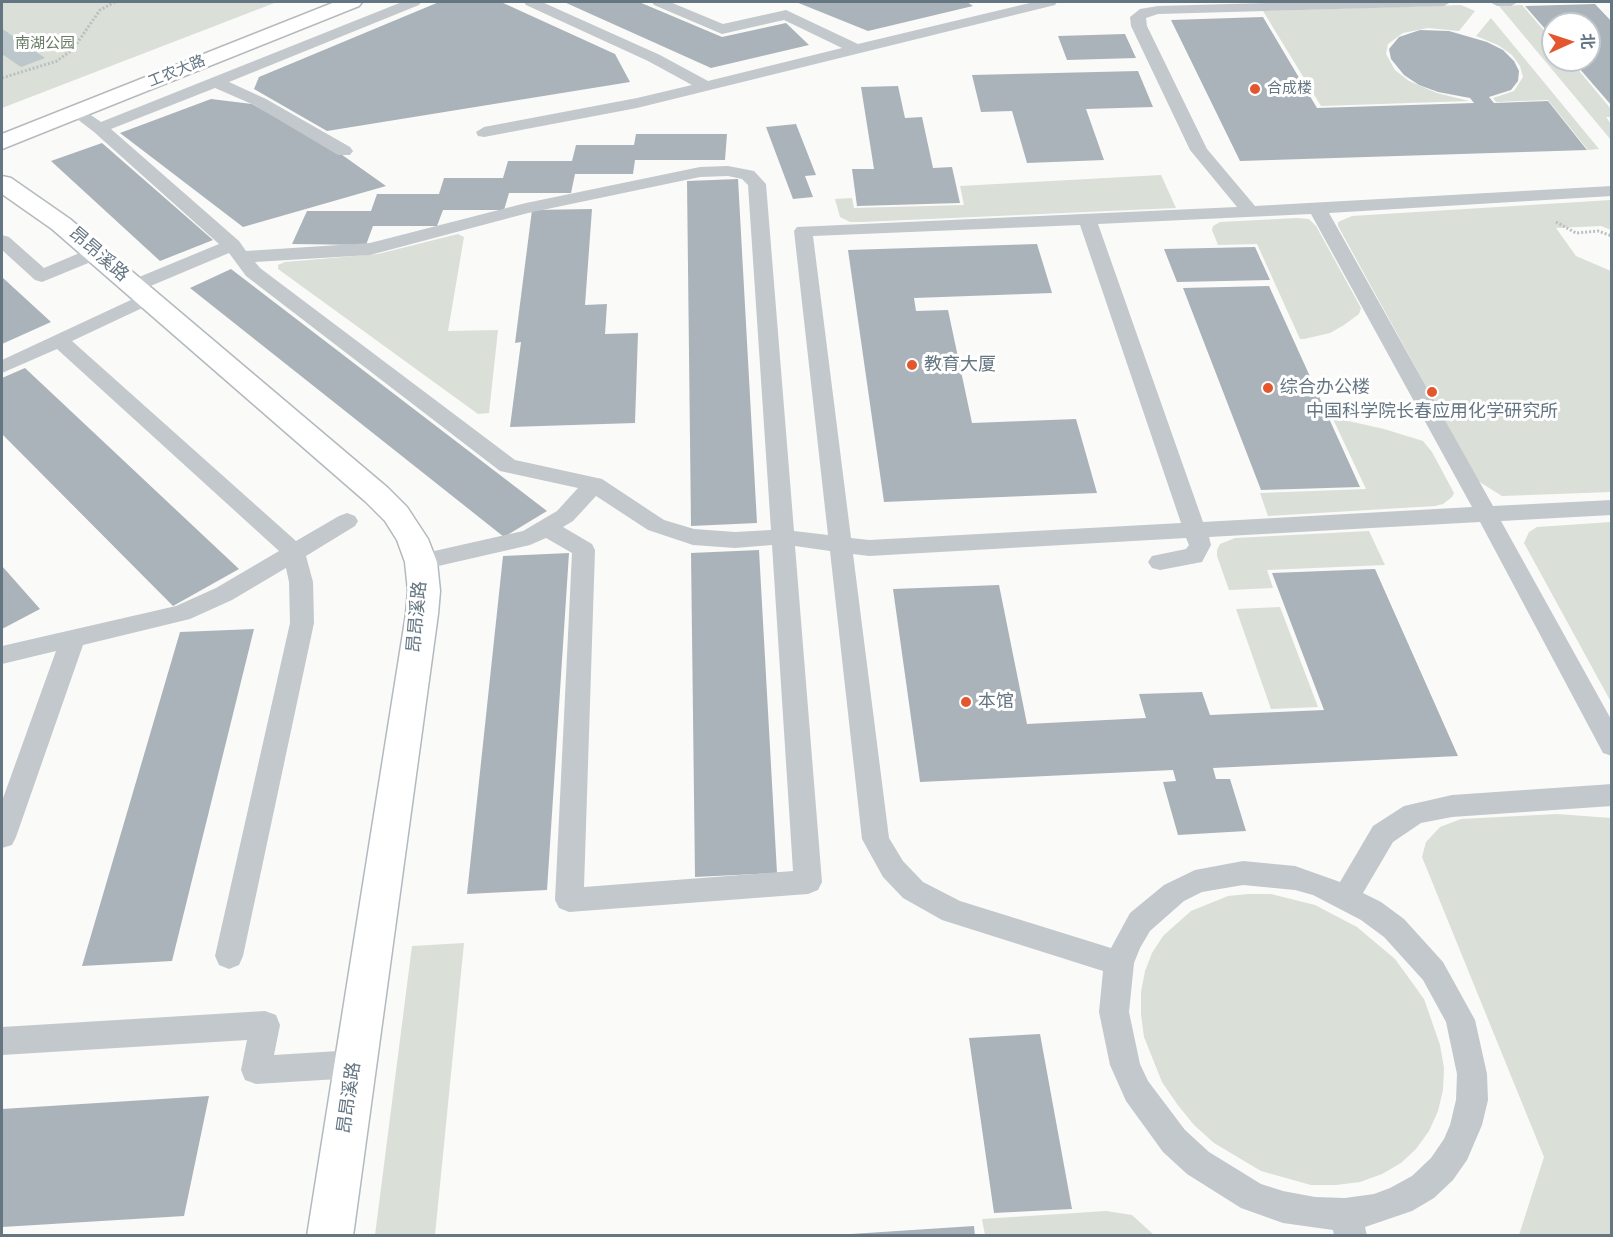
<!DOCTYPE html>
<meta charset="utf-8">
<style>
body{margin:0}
#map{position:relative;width:1613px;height:1237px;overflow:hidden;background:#fafaf8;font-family:"Roboto Condensed","Noto Sans SC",sans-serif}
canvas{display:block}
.frame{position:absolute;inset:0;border:3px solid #657683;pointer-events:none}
.north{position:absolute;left:1541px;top:12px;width:60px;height:60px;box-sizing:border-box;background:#fff;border:2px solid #c1c8cd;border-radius:50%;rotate:87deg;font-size:16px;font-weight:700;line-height:24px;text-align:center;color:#657683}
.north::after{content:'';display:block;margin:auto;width:21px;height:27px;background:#e4572e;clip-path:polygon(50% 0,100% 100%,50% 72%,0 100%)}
</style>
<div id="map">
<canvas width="1613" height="1237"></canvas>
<div class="frame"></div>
<div class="north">北</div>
</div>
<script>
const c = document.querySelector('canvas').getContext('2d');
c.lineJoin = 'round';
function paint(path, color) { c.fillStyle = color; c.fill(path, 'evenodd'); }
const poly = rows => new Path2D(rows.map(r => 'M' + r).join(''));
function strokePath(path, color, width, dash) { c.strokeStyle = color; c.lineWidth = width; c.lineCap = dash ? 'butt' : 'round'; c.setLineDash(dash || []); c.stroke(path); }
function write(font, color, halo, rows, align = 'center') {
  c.font = font + ' "Roboto Condensed","Noto Sans SC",sans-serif'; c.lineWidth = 6; c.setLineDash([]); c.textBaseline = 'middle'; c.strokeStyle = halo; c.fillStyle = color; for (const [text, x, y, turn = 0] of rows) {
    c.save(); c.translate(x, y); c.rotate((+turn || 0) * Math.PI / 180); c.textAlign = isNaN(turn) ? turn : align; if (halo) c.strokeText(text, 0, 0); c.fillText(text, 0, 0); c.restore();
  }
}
paint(poly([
 [2,2,277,2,2,108],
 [1461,5,1475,11,1459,31,1428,28,1403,33,1388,44,1386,54,1395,70,1409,81,1437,93,1469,101,1321,106,1263,11],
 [1522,5,1553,41,1553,60,1570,60,1611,109,1611,117,1606,117,1611,124,1611,140,1499,6],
 [1491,18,1599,149,1588,150,1548,100,1496,102,1493,98,1514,91,1523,77,1520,66,1512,55,1498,45,1476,36],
 [1161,175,1176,208,862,222,850,222,840,217,835,199,852,198,854,208,964,205,960,186],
 [1611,200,1611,230,1601,226,1556,228,1576,256,1611,271,1611,492,1502,496,1478,481,1338,226,1338,222,1352,216],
 [1297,218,1309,219,1316,226,1361,308,1359,314,1344,325,1330,333,1304,339,1300,339,1257,244,1218,245,1212,230,1213,226,1220,222],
 [458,234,464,237,448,331,498,330,489,413,478,414,278,269,278,265,285,262,378,254],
 [1335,418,1384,429,1423,441,1432,452,1454,493,1452,497,1443,504,1435,506,1268,516,1260,493,1366,489,1333,419],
 [1611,522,1612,522,1611,702,1524,543,1529,532,1537,527],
 [1369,531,1385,565,1267,570,1273,588,1229,590,1217,556,1217,550,1220,544,1235,538],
 [1280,607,1318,707,1271,709,1236,609],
 [1557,814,1611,818,1611,1235,1519,1235,1544,1157,1422,857,1426,842,1440,827,1461,819],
 [1249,894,1271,894,1315,905,1357,927,1395,959,1424,999,1440,1045,1444,1068,1443,1090,1438,1111,1429,1131,1416,1149,1401,1163,1382,1174,1360,1182,1336,1185,1311,1185,1261,1171,1214,1143,1194,1125,1177,1104,1162,1082,1144,1037,1141,1014,1141,992,1145,971,1152,953,1163,936,1191,911,1228,896],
 [464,943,435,1235,375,1235,412,946],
 [1106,1211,1132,1215,1154,1235,985,1235,982,1219]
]), '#dadfd7');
paint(poly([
 [2,29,7,32,45,58,21,67,2,54]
]), '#bbc7cb');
paint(poly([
 [439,2,501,2,615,54,630,82,327,131,254,89,259,77],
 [564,2,639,2,722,37,786,23,809,45,711,68],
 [796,2,967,2,973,6,868,31],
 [1595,4,1612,22,1612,106,1572,60,1589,60,1589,24,1553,24,1553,38,1525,6],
 [1263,17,1317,108,1474,103,1470,98,1438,92,1419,85,1404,75,1391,59,1389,49,1399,37,1420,30,1449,31,1487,42,1503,50,1514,61,1519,71,1518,81,1511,90,1489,97,1494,103,1548,101,1587,150,1240,161,1171,20],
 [1125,34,1136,58,1067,60,1058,36],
 [1138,71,1153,107,1086,109,1104,160,1027,163,1012,111,981,112,972,75],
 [898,86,905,118,922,117,933,168,952,167,960,203,857,206,852,169,874,169,861,87],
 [211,99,252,104,338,152,386,186,243,227,120,133],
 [796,124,816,175,805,176,813,197,793,199,766,127],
 [636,134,727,134,725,160,635,160,633,174,575,174,571,193,509,193,504,210,443,210,437,226,373,226,366,245,292,244,307,211,371,211,377,194,439,194,444,178,503,178,508,161,572,161,576,145,634,145],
 [102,143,213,240,160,261,51,161],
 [738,179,757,523,691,526,687,181],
 [592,209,585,305,607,304,605,334,638,333,635,423,510,427,521,342,515,343,532,210],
 [1037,244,1052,293,914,298,916,311,948,310,972,423,1076,419,1097,493,884,502,848,250],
 [1255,247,1270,280,1177,282,1164,249],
 [231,269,547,511,504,537,190,288],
 [2,277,51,322,2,344],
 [1269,286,1360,487,1261,490,1183,288],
 [25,368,239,569,173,606,2,434,2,378],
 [759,550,777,873,695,877,691,553],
 [569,553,547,890,467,894,503,556],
 [2,566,40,609,2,629],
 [1375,569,1458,756,1213,768,1216,779,1230,779,1246,831,1178,835,1163,782,1176,781,1173,770,920,782,893,589,999,585,1027,724,1146,718,1139,694,1202,692,1210,715,1324,710,1272,573],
 [254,629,172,961,82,966,180,632],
 [1040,1034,1072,1209,994,1213,969,1038],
 [209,1096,184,1216,2,1227,2,1109],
 [974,1226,975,1236,851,1236,851,1234]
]), '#aab3b9');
const secondary = poly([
 [2,176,11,178,70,219,388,488,407,507,428,539,437,562,440,591,438,614,353,1236,307,1236,406,614,408,591,405,562,397,540,385,521,366,502,52,229,2,194,2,176]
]);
const primary = poly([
 [335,2,362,2,359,6,2,149,2,134,335,2]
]);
strokePath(secondary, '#b3babf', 3);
strokePath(primary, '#b5babe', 3);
strokePath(poly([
 [2,78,57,61,73,49,100,10,115,2],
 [1556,222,1576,233,1598,231,1612,236]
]), '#bbbfc2', 3, [2, 2]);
paint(poly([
 [402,2,421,2,419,5,229,82,266,99,350,147,353,151,350,155,338,155,254,105,215,88,111,129,239,241,246,251,370,243,526,203,700,167,728,166,754,171,766,184,794,531,828,535,794,231,797,227,1237,207,1190,150,1131,26,1130,17,1140,9,1158,6,1302,2,1451,2,1444,6,1158,14,1146,18,1147,26,1207,149,1255,206,1612,186,1612,196,1329,213,1493,506,1612,500,1612,515,1501,521,1612,721,1612,756,1603,753,1480,522,1209,537,1211,545,1202,562,1160,570,1152,568,1148,562,1152,556,1186,549,1189,545,1186,538,869,556,853,554,889,838,903,861,923,882,960,901,1111,948,1130,913,1164,885,1195,870,1243,861,1295,866,1340,882,1373,826,1404,806,1452,795,1612,784,1612,806,1452,817,1421,823,1393,842,1363,893,1381,902,1404,919,1443,962,1475,1020,1487,1074,1488,1100,1482,1125,1467,1160,1453,1180,1434,1198,1412,1211,1365,1227,1367,1236,1334,1236,1333,1230,1283,1223,1241,1208,1187,1174,1163,1152,1126,1101,1110,1065,1099,1012,1103,971,942,920,903,898,883,877,862,839,830,551,795,546,822,882,818,890,808,894,569,912,559,908,555,900,572,553,546,538,530,545,421,570,413,568,409,562,413,556,421,554,523,531,557,511,578,488,500,471,246,276,229,253,141,290,127,290,124,286,127,282,219,244,94,132,68,112,70,109,82,109,101,122,402,2],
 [728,176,742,179,748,185,771,530,735,532,694,529,664,520,602,479,515,460,260,268,255,262,370,255,528,213,700,177,728,176],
 [1311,214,1472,507,1203,522,1098,224,1311,214],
 [1080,225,1181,523,869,540,851,538,813,236,1080,225],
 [596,496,648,530,693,545,735,548,772,545,793,871,584,887,595,550,592,544,563,527,573,521,596,496],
 [1243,885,1295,890,1313,895,1361,920,1384,937,1423,980,1446,1022,1457,1074,1456,1100,1450,1125,1444,1139,1431,1158,1412,1176,1390,1188,1374,1194,1345,1198,1315,1197,1283,1191,1261,1184,1209,1152,1185,1130,1148,1081,1140,1064,1129,1012,1134,963,1140,948,1150,931,1184,901,1202,892,1243,885],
 [524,2,542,2,660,55,708,81,842,48,784,20,722,34,654,5,652,2,670,2,723,24,786,10,858,44,1034,2,1057,2,1055,5,637,108,484,137,478,136,476,132,484,127,637,98,692,85,648,61,526,5,524,2],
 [1490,2,1518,2,1511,6,1497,6,1490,2],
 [2,235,9,237,44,268,89,249,96,247,103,249,105,253,103,257,42,282,35,280,2,250,2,235],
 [148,292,155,294,158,298,155,302,72,341,296,541,339,516,347,513,355,516,358,521,355,526,306,556,313,582,314,623,243,956,239,965,229,969,219,965,215,956,290,623,289,582,286,568,232,600,190,619,83,645,16,837,12,845,2,848,2,801,56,651,2,664,2,646,176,606,216,588,279,551,57,349,2,373,2,360,148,292],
 [265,1011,276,1015,280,1025,274,1055,355,1050,366,1054,370,1064,366,1074,355,1078,256,1084,245,1080,241,1070,247,1040,2,1055,2,1027,265,1011]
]), '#c3c8cc');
paint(secondary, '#fff');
paint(primary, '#fff');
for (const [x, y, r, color] of [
 [1255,89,6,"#e4572e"],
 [912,365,6,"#e4572e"],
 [1268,388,6,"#e4572e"],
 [1432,392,6,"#e4572e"],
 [966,702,6,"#e4572e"]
]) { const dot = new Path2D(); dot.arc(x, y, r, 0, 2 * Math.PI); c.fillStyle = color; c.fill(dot); strokePath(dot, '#fff', 2); }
write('15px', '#687a64', '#fff', [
 ["南湖公园",45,44]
]);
write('15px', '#657683', '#fff', [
 ["工农大路",177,72,-22]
]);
write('15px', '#657683', '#fff', [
 ["合成楼",1267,89]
], 'left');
write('18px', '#657683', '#fff', [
 ["昂昂溪路",98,255,41],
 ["昂昂溪路",418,617,-85],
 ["昂昂溪路",350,1098,-82]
]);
write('18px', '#657683', '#fff', [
 ["教育大厦",924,365],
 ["综合办公楼",1280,388],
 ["中国科学院长春应用化学研究所",1432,412,"center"],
 ["本馆",978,702]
], 'left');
</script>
